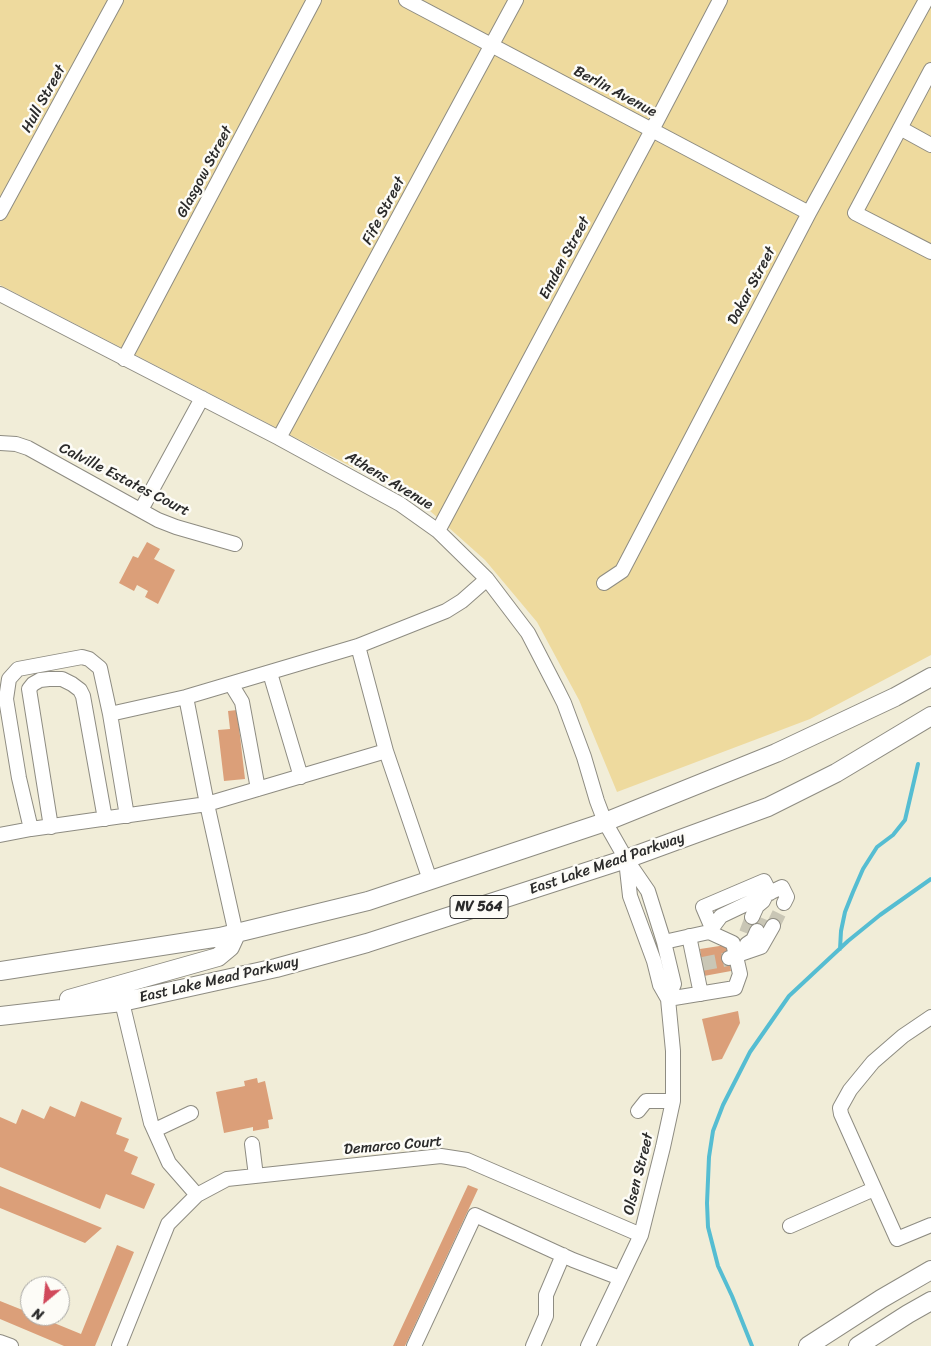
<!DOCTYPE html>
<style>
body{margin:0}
#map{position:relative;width:931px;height:1346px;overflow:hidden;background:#f1edd8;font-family:Sriracha,sans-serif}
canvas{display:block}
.north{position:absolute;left:20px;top:1276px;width:50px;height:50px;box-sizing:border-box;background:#fdfcf7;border:1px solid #a9a8a5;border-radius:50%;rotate:208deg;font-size:14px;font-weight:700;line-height:20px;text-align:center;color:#2b2b2b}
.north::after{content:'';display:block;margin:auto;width:18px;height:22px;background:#d1495b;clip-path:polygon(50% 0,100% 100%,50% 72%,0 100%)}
</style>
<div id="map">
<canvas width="931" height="1346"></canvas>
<div class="north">N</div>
</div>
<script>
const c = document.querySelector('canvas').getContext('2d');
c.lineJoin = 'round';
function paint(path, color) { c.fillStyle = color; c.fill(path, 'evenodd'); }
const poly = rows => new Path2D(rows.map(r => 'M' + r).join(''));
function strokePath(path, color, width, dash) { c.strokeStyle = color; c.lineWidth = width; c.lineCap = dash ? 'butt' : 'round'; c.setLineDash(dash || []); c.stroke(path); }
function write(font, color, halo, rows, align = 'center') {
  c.font = font + ' Sriracha,sans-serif'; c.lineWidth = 5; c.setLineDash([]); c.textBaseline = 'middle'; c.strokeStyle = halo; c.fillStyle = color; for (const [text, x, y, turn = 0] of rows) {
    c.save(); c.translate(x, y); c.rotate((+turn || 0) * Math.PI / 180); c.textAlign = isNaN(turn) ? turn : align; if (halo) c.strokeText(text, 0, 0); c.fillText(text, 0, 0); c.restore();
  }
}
paint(poly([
 [0,0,931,0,931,655,810,719,617,792,579,700,537,622,485,560,420,502,0,285]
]), '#eeda9e');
strokePath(poly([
 [840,949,841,931,845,912,853,892,863,869,877,847,893,835,905,820,918,764],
 [752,1346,732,1296,718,1266,708,1227,707,1203,709,1157,713,1131,723,1105,750,1052,789,996,848,941,880,915,931,879]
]), '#55bdd2', 4);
paint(poly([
 [147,542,160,549,154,559,175,570,158,604,145,597,148,591,137,585,134,591,119,583,133,556,138,558],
 [237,710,245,779,224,781,218,730,230,729,228,711],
 [726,945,731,971,704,976,700,949],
 [738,1011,740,1023,722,1059,712,1061,702,1019],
 [257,1078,258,1083,265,1081,273,1119,268,1120,269,1128,253,1131,253,1127,224,1133,216,1092,245,1086,244,1081],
 [81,1101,122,1118,116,1134,129,1139,124,1151,138,1157,131,1174,155,1184,144,1209,106,1194,100,1209,0,1167,0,1117,16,1124,22,1109,44,1119,50,1106,75,1117],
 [468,1185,478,1189,405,1346,393,1346],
 [0,1186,102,1228,85,1243,0,1208],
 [117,1245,134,1252,95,1346,64,1346,0,1319,0,1301,30,1313,30,1316,37,1316,81,1334]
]), '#db9f79');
strokePath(poly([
 [773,926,784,903],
 [757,931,764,914],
 [746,933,752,917],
 [702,964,728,959]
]), '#c9c6b5', 14, [14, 7]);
const minor = poly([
 [406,0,809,213],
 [931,70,855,213,931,252],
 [900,128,931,145],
 [0,213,116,0],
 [0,294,279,438,400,504,438,531,487,579,528,633,557,689,564,703,584,757,597,801,605,822,626,859,648,891,664,942,674,984,668,999],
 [124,359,314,0],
 [279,438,516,0],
 [0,443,16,444,28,448,158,520,176,527,235,544],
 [141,510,202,398],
 [438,531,652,130,720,0],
 [604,583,622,571,809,213,926,0],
 [358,646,386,751,430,880],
 [270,673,301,777],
 [231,684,242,702,258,789],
 [186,697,207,804,386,751],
 [110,714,127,816],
 [51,827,29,689,33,684,40,680,49,679,62,679,72,684,80,690,83,696,105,819],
 [31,829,207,804,236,934],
 [0,835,31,829,19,778,6,699,9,679,18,669,82,657,89,659,100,668,110,714,186,697,358,646,446,611,462,601,487,579],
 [752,917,757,906,763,901,765,897],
 [712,928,703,907,764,881,770,893],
 [709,932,721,916,782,887,787,897,784,903],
 [689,936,701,994],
 [664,942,709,932,733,943,740,974,735,988,668,999],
 [749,951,747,944,753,940,757,931],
 [729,958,761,947,773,926],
 [122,1002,151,1123,169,1163,197,1195],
 [931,1017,903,1036,873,1062,850,1090,840,1108,841,1114,897,1239,931,1225],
 [638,1111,646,1101,673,1101],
 [155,1130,191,1113],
 [252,1144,256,1176],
 [790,1226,874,1189],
 [0,1342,11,1346],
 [119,1346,168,1224,197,1195,227,1179,441,1156,467,1160,641,1235],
 [414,1346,475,1215,573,1260,620,1278],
 [533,1346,546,1316,546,1295,563,1255],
 [588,1346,641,1235,663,1147,673,1101,673,1051,668,999,660,985,654,961,630,896,626,860]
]);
const major = poly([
 [0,971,220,937,368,901,605,822,776,753,895,697,931,677],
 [69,999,218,957,230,947,236,934],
 [0,1016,122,1002,276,968,367,943,626,859,768,807,836,773,931,716],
 [808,1346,881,1299,931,1270],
 [858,1346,908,1314,931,1301]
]);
strokePath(minor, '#8e8c82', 16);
strokePath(major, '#8e8c82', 20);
strokePath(minor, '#fff', 14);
strokePath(major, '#fff', 18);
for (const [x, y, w] of [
 [479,907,58]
]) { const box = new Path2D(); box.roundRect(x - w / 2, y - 11.5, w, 23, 4); c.fillStyle = '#fdfcf7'; c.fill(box); strokePath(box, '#2b2b2b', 1); }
write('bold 14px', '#2b2b2b', null, [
 ["NV 564",479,907]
]);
write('15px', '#2b2b2b', '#fdfcf7', [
 ["Berlin Avenue",615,92,28],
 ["Hull Street",44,99,-61],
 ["Glasgow Street",205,172,-62],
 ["Fife Street",384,211,-62],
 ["Emden Street",565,258,-62],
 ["Dakar Street",752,286,-62],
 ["Calville Estates Court",124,480,27],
 ["Athens Avenue",389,481,31],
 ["East Lake Mead Parkway",607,864,-19],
 ["East Lake Mead Parkway",219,980,-13],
 ["Demarco Court",393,1146,-5],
 ["Olsen Street",639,1174,-76]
]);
</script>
